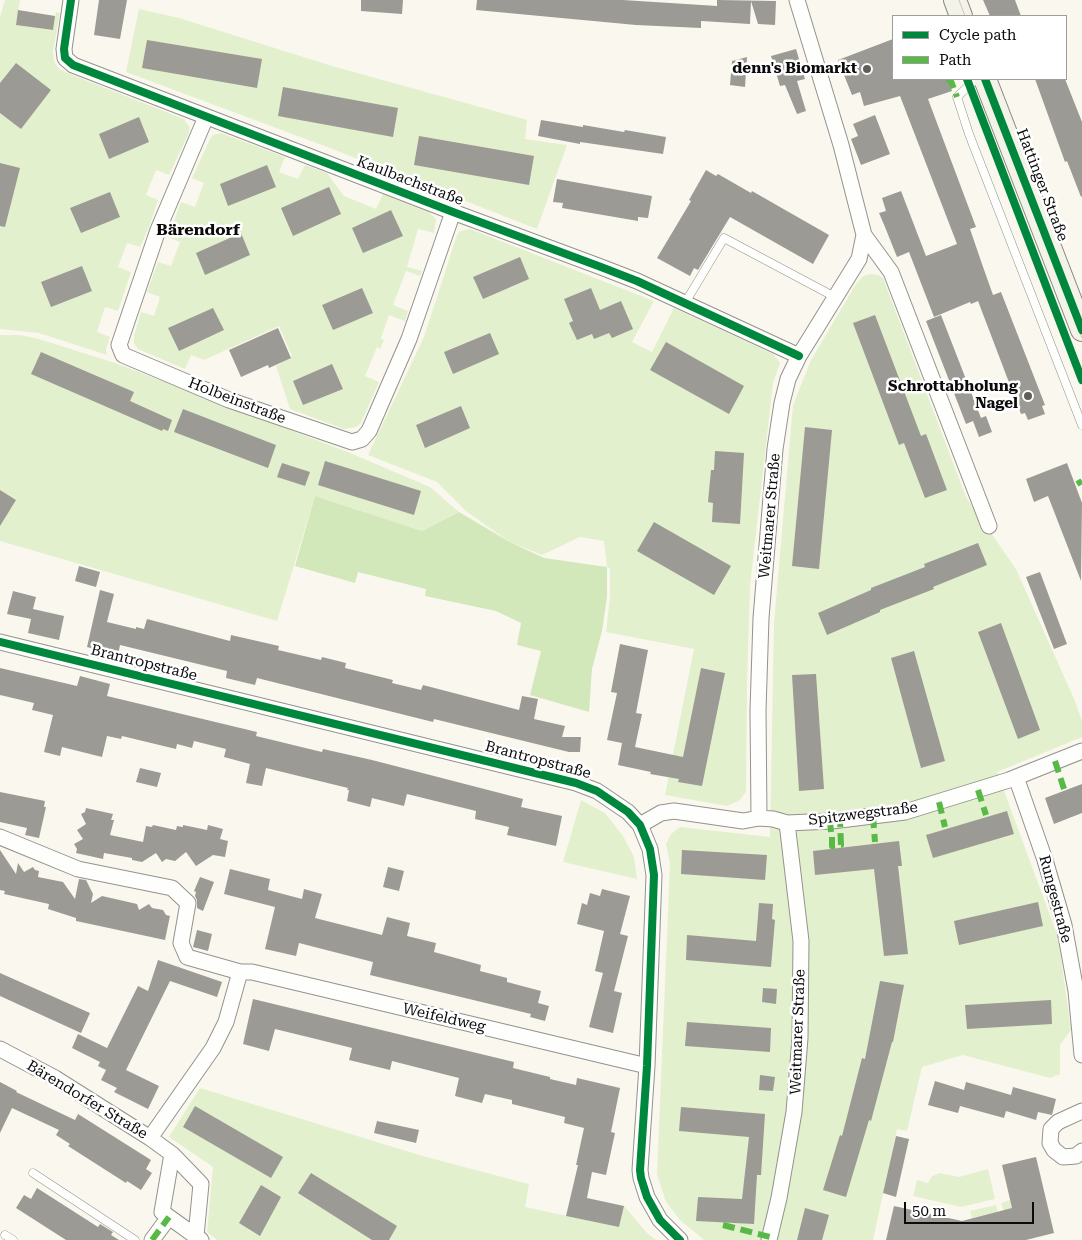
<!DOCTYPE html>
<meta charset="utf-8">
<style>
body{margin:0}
#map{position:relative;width:1082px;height:1240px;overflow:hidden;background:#faf8ee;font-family:"Roboto Serif",serif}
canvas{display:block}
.legend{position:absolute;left:892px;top:15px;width:175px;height:65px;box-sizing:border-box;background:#fff;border:1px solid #9d9d9d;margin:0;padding:6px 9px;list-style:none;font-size:15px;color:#0b0b0b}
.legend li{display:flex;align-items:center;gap:10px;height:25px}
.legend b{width:25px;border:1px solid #9d9d9d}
.scale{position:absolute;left:904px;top:1202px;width:130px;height:22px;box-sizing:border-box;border:2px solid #0b0b0b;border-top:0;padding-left:6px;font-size:15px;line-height:18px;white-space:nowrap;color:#0b0b0b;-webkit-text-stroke:4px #fff;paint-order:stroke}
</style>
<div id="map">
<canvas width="1082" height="1240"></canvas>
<ul class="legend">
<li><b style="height:6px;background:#00873e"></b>Cycle path</li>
<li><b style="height:6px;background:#58b947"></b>Path</li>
</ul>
<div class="scale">50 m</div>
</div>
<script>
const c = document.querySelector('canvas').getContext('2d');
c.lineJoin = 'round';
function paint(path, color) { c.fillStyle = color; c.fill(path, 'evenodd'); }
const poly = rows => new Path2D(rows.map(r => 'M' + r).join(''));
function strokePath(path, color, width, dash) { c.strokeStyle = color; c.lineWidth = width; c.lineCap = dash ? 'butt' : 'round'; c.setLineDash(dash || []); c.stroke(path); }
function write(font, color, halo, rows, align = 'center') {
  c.font = font + ' "Roboto Serif",serif'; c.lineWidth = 5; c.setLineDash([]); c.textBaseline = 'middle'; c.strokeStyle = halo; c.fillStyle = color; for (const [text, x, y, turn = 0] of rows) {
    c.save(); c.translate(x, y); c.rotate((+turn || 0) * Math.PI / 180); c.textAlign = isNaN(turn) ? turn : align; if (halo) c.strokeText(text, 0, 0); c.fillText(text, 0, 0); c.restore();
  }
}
paint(poly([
 [5,0,20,0,16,25,52,30,56,12,60,13,53,51,54,61,58,68,65,72,184,119,190,128,188,135,169,175,156,170,146,195,158,200,149,227,140,247,127,243,118,267,131,272,118,311,105,307,97,332,110,337,106,349,107,355,39,333,0,329,0,17],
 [139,9,179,18,332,66,527,120,525,139,567,145,537,229,330,148,126,72],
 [221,133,285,157,279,172,298,179,305,165,327,173,344,196,376,209,383,194,428,211,436,219,434,233,418,229,407,267,422,271,420,276,406,271,393,305,408,311,405,321,389,315,381,338,384,340,380,349,377,347,365,376,379,382,361,423,356,427,344,429,290,409,276,366,292,356,279,326,204,360,191,355,185,369,138,349,134,343,134,336,141,312,154,316,160,297,147,292,158,262,171,266,180,242,168,237,181,202,195,207,204,183,192,178,210,139,213,135],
 [470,229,654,301,632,342,652,352,674,308,773,354,780,363,773,383,750,586,747,685,746,792,740,800,727,806,665,795,694,649,606,632,610,597,610,568,607,567,604,541,580,537,542,555,508,541,466,511,437,482,368,455,424,337,457,235,460,231],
 [871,274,878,275,883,278,966,497,1016,569,1075,701,1082,721,1082,737,997,772,1058,937,1071,1030,1060,1045,1060,1074,1050,1078,963,1055,922,1067,907,1131,897,1129,873,1240,704,1240,680,1220,666,1202,657,1174,670,864,666,844,671,834,680,827,770,837,774,623,793,405,811,360,856,284,863,276],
 [0,335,20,335,39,339,115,363,350,453,430,487,459,512,422,531,315,496,277,621,0,541],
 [581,800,605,813,623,836,634,857,637,879,563,862],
 [200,1088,426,1157,529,1184,525,1207,619,1227,624,1206,647,1233,656,1240,217,1240,207,1232,213,1167,169,1137],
 [988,1169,995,1199,961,1207,913,1196,917,1180,928,1183,932,1176,940,1173,959,1177],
 [1010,1200,1021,1240,995,1240,989,1214,972,1218,970,1211,996,1205,999,1217,1005,1215,1001,1203]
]), '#e2f0cd');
paint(poly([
 [315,496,422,531,459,512,508,541,544,558,607,567,607,597,602,631,592,669,589,712,530,695,541,651,517,645,521,623,496,611,425,596,426,589,358,572,355,583,295,566]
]), '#d2e8bb');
paint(poly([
 [99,0,127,0,120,39,94,35],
 [361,0,403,0,402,14,361,11],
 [477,0,623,0,717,6,717,0,776,1,775,25,758,24,751,1,750,24,701,21,701,28,636,25,476,10],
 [983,0,1015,0,1021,16,990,16],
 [18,10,55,16,53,30,16,25],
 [893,39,893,79,948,79,952,91,928,99,976,227,970,229,982,264,993,295,1001,292,1045,405,1042,406,1045,414,1028,420,1025,413,1021,414,978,301,971,304,970,302,934,317,909,252,897,257,885,227,879,213,886,211,882,198,901,191,926,256,957,244,900,96,864,106,860,92,852,95,838,60],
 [147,40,262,59,257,88,142,68],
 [796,49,805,79,797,81,806,111,797,114,785,85,780,86,771,56],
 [747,57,745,87,730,85,732,61],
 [16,63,51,90,21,129,0,113,0,83],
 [1035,79,1065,79,1082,122,1082,196,1081,197,1067,161,1065,162],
 [283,87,398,108,393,137,278,116],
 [875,115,890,154,861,165,851,139,858,136,853,124],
 [139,117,149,142,109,159,99,134],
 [541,120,583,127,583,125,624,132,625,130,666,137,663,154,580,142,580,144,538,136],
 [419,136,534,156,529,185,414,165],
 [0,163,20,168,5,227,0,226],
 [267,165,276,187,228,206,220,184],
 [706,170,716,176,718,174,751,193,752,191,829,235,813,264,730,217,698,270,694,268,690,276,657,258,691,201,689,200],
 [557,179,652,196,648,218,638,217,638,221,562,208,563,203,553,202],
 [329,187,341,214,293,236,281,208],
 [110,192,120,217,81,233,70,208],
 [391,210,403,236,363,253,352,228],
 [241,233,250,255,205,275,196,253],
 [520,257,529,279,483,299,473,277],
 [82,266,92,291,51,307,41,282],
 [362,288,373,313,333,330,322,305],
 [591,288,600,310,621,301,633,329,612,338,609,333,594,339,592,334,577,340,569,323,573,321,564,299],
 [213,308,224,330,179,351,168,328],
 [875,315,921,436,926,434,947,490,925,498,904,443,899,445,853,323],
 [941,315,981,418,986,416,992,432,979,437,973,421,966,424,926,321],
 [278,328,291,358,269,368,268,365,241,377,229,350],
 [490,333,499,354,453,374,444,352],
 [666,342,744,386,729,414,650,370],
 [41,352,134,392,130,401,172,420,168,431,163,429,162,431,31,374],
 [332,364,343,389,303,405,293,381],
 [461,406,470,428,425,448,416,425],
 [183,409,276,445,268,468,174,432],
 [805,427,832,430,819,569,792,566],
 [715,451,744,453,740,524,712,522,713,503,708,502,711,470,714,470],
 [325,461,421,491,414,515,318,485],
 [282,463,310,472,305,486,277,477],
 [1067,463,1082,503,1081,581,1048,496,1034,502,1026,479],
 [0,490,16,500,0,526],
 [654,522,731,566,714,595,637,551],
 [978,543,987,565,933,587,934,589,880,610,880,612,827,635,818,613,871,590,871,588,925,567,924,564],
 [79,566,100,572,96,587,75,581],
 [1040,572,1067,644,1054,649,1026,577],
 [100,590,114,594,107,622,136,629,136,627,144,629,147,619,230,641,231,635,279,646,278,650,321,660,322,657,346,663,345,668,393,680,392,683,421,690,423,685,519,710,522,696,538,699,534,719,565,726,562,737,581,737,580,752,569,752,434,719,433,722,257,678,255,685,226,678,227,671,120,645,118,655,87,647],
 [13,591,36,597,33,609,64,616,59,640,28,633,31,619,7,614],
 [1001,623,1040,730,1018,739,978,632],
 [620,644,648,650,636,713,642,714,635,747,683,757,701,668,725,673,702,786,678,782,679,779,650,774,651,772,618,765,622,743,607,740,617,693,611,692],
 [914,651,945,761,921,768,891,658],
 [0,668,77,686,80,676,110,684,107,696,257,732,256,736,322,752,323,749,372,760,523,799,521,807,562,816,556,846,507,835,509,827,475,819,476,811,407,794,404,806,372,798,370,807,347,801,349,790,347,790,348,788,266,768,262,786,246,783,250,764,224,757,226,749,194,741,192,748,177,744,176,749,122,736,121,739,107,736,102,757,62,747,60,756,44,752,53,715,32,710,34,703,0,695],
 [816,674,824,789,799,791,792,675],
 [140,768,161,773,157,787,136,782],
 [1082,784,1082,813,1054,824,1045,798],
 [0,792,45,801,44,807,46,807,39,838,25,835,27,828,0,822],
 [86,808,113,814,111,820,114,820,110,835,143,842,146,826,152,827,153,825,176,830,177,826,183,827,183,825,207,830,208,825,223,829,220,839,228,841,225,857,213,855,196,866,186,852,175,861,166,859,162,862,156,853,142,862,132,860,132,858,104,853,103,859,76,853,77,849,74,844,83,839,77,830,86,824,81,814,85,812],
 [1007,811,1014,834,933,858,926,835],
 [899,841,902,866,898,866,908,954,884,956,874,869,815,875,813,851],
 [0,850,16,874,18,863,24,872,33,867,35,870,39,871,38,877,63,882,75,899,79,879,86,880,93,894,91,903,102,896,137,904,139,910,149,904,152,908,163,910,166,915,170,916,165,940,76,921,76,918,48,909,49,904,4,894,5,891,0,890],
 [682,850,767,855,765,880,681,874],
 [388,867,404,871,399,891,383,887],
 [230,869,270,879,268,890,302,899,304,889,322,894,315,918,382,935,387,917,410,923,407,936,436,943,434,952,481,965,480,971,507,978,507,982,541,991,538,1003,549,1006,545,1021,530,1017,531,1014,370,975,373,962,299,943,296,956,265,949,275,907,224,894],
 [200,877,214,882,203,911,197,908,197,900,195,896,196,892,194,891],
 [602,889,630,896,620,934,628,936,614,991,622,993,613,1033,589,1027,603,973,595,971,604,931,577,924,582,903,587,905,590,893,600,896],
 [1038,902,1043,926,959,945,954,921],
 [759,903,773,904,772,919,775,920,771,967,686,960,687,935,756,941],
 [197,930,212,934,208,951,193,947],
 [158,960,222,982,217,997,170,981,126,1070,159,1086,148,1109,114,1092,117,1088,101,1080,106,1070,98,1066,100,1062,72,1048,78,1034,107,1048,138,986,148,991],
 [0,973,90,1013,81,1033,0,996],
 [880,981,904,985,893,1042,892,1042,871,1121,869,1120,846,1197,823,1190,840,1135,842,1136,862,1058,865,1059],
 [763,988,777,989,776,1004,762,1002],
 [253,999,514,1062,513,1068,550,1077,550,1079,576,1085,577,1078,620,1088,611,1132,615,1133,606,1175,592,1172,587,1198,624,1206,619,1227,566,1216,578,1165,576,1165,584,1128,564,1123,565,1117,512,1104,512,1100,485,1094,482,1103,455,1096,459,1078,392,1061,390,1070,349,1060,352,1048,316,1039,275,1029,269,1051,243,1044],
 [1051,1000,1052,1024,967,1029,965,1005],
 [687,1022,771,1028,770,1052,685,1046],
 [760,1075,775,1077,773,1091,759,1090],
 [935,1081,964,1090,966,1082,1011,1095,1013,1087,1056,1099,1052,1115,1038,1112,1036,1120,1006,1111,1004,1118,960,1106,958,1113,928,1105],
 [0,1082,17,1091,16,1092,75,1120,78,1114,151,1160,146,1169,152,1173,141,1190,127,1181,126,1183,68,1146,70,1144,56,1135,59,1130,12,1108,0,1133],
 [195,1106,283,1157,271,1178,183,1127],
 [681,1107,765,1114,761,1175,757,1175,754,1224,696,1221,698,1197,742,1199,749,1137,679,1131],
 [377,1121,419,1130,416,1143,374,1133],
 [896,1136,909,1139,896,1197,883,1193],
 [1036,1157,1054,1233,1026,1240,886,1240,894,1206,962,1221,1012,1208,1002,1165],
 [311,1173,397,1226,389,1240,372,1240,298,1193],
 [261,1185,281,1197,260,1236,239,1223],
 [37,1188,98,1227,100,1224,113,1232,111,1235,119,1240,66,1240,16,1208,24,1195,31,1199],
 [805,1208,829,1215,822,1240,797,1240]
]), '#9c9a94');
const service = poly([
 [976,79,957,97,969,134,1082,425],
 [685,303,724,238,835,297],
 [33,1173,135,1240],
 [5,1235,13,1240]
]);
const minor = poly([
 [71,0,64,49,65,58,73,65,453,212,601,267,637,281,799,356],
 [206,117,158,230,119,345,123,355,229,400,352,442,362,439,369,431,409,339,453,212],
 [864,235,891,272,989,526],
 [0,642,576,783,597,791,628,812,640,825,650,849,654,875,647,1066,640,1170,641,1178,647,1197,660,1220,680,1240],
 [1016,777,1045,860,1064,925,1076,991,1082,1055],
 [759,818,758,710,761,618,775,449,782,403,788,379,799,356,859,259,864,235,841,145,797,0],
 [640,825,661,813,674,811,743,821,759,818,773,819,787,823,832,821,905,812,1009,780,1082,751],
 [0,837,78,869,172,888,188,903,181,943,187,957,240,972,252,972,647,1066],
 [0,1049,55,1078,150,1138,172,1154,162,1212,201,1240],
 [1082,1111,1058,1122,1051,1129,1050,1143,1054,1150,1063,1157,1076,1156,1082,1151],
 [150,1138,213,1048,226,1022,240,972],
 [172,1154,201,1184,196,1236],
 [152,1240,169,1217],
 [769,1240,779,1198,794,1112,800,1038,801,941,787,823]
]);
const secondary = poly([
 [955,0,961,16],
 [985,79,1082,330]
]);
strokePath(service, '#93928d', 9);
strokePath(minor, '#93928d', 17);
strokePath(secondary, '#898884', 24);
strokePath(service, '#fefefc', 8);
strokePath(minor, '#fefefc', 15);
strokePath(secondary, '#f4f3e8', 22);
strokePath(poly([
 [959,0,965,16],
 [982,79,1082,338]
]), '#d6c3c3', 1);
strokePath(poly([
 [947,79,951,81,957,97],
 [1077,484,1082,481],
 [1055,761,1064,789],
 [978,790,986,815],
 [939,802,945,827],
 [873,816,875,842],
 [830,821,831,832],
 [832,837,832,846,841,845,840,820],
 [723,1225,770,1237],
 [152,1240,169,1217]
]), '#58b947', 6, [12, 6]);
strokePath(poly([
 [71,0,64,49,65,58,73,65,453,212,601,267,637,281,799,356],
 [967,79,1082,380],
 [985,79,1082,330],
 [0,642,576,783,597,791,628,812,640,825,650,849,654,875,647,1066,640,1170,641,1178,647,1197,660,1220,680,1240]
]), '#00873e', 8);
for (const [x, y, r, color] of [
 [867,69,5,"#5f5e5a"],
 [1028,396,5,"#5f5e5a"]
]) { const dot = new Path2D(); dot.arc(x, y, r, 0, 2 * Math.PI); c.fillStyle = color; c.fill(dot); strokePath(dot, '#fff', 2); }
write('bold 15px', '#0b0b0b', '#fff', [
 ["denn's Biomarkt",857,69],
 ["Schrottabholung",1018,387],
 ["Nagel",1018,404]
], 'right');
write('15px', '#0b0b0b', '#fff', [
 ["Kaulbachstraße",410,181,21],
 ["Hattinger Straße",1042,185,69],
 ["Holbeinstraße",237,401,21],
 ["Weitmarer Straße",770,516,-85],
 ["Brantropstraße",144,663,14],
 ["Brantropstraße",538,760,15],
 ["Spitzwegstraße",863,814,-7],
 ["Rungestraße",1055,899,75],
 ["Weifeldweg",444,1018,13],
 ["Weitmarer Straße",798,1032,-88],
 ["Bärendorfer Straße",87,1100,31]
]);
write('bold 16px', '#0b0b0b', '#fff', [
 ["Bärendorf",198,230]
]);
</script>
